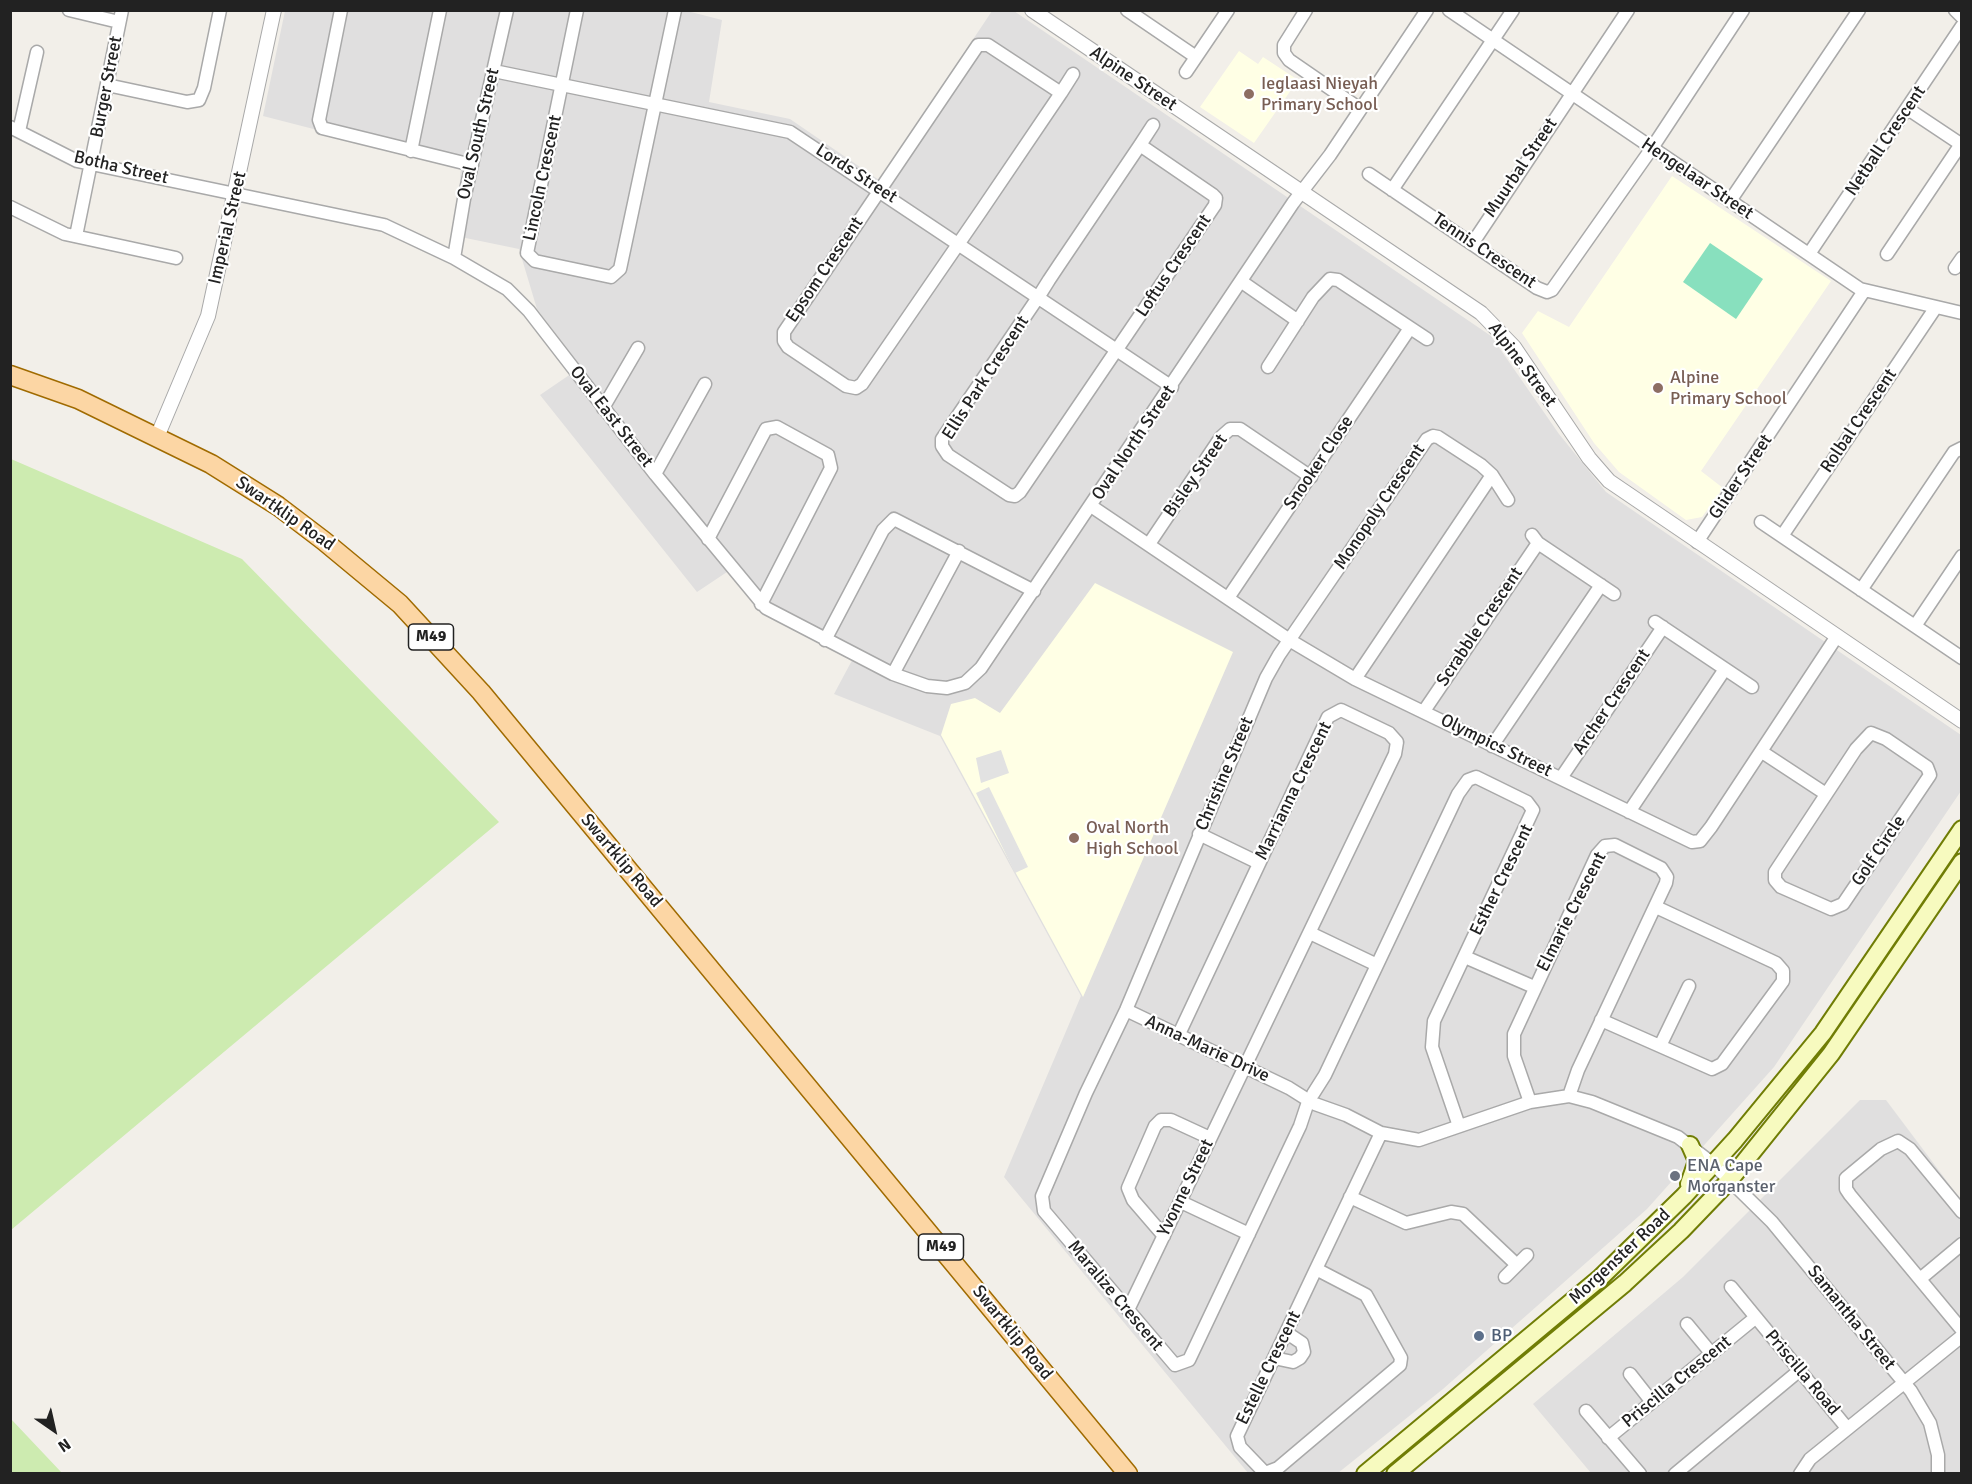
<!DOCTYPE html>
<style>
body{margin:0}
#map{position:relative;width:1972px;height:1484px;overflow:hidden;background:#f2efe9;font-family:Signika,sans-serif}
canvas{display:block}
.frame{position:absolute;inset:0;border:12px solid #222;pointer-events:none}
.north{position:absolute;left:24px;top:1400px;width:60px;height:60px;-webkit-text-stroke:4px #fff;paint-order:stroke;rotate:146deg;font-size:16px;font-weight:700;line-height:24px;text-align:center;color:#222}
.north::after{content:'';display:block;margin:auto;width:21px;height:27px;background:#222;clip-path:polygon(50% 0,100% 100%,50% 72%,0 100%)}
</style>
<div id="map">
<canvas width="1972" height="1484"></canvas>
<div class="frame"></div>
<div class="north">N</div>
</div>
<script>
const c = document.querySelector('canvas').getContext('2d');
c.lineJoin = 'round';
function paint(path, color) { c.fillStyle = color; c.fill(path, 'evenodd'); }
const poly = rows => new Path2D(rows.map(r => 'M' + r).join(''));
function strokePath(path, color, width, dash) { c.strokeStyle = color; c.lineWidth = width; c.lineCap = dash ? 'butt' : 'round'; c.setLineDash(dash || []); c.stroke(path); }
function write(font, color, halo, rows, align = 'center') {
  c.font = font + ' Signika,sans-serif'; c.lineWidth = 4.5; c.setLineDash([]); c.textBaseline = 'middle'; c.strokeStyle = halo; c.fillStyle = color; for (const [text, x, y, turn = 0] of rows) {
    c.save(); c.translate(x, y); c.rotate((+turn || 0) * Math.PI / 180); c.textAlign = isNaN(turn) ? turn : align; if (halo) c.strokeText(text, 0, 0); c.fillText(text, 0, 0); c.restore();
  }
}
paint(poly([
 [285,11,687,11,722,20,709,102,790,119,879,180,992,11,1014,11,1491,336,1559,434,1606,492,1961,735,1961,791,1774,1067,1647,1209,1443,1389,1338,1473,1248,1473,1004,1177,1081,996,940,736,834,694,857,651,772,608,736,566,697,592,540,395,581,367,537,309,519,249,456,236,461,167,263,116],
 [1860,1100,1886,1100,1961,1200,1961,1473,1591,1473,1533,1404,1683,1277]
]), '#e0dfdf');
paint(poly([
 [1239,51,1258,64,1263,57,1298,80,1254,143,1200,107],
 [1672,176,1831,281,1701,471,1723,488,1702,517,1686,520,1619,472,1594,443,1522,333,1538,311,1569,327],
 [1095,583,1233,652,1083,997,941,735,951,704,975,698,1000,713]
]), '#ffffe5');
paint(poly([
 [11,459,242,559,499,822,11,1230],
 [10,1419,11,1419,62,1473,11,1473]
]), '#cdebb0');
paint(poly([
 [1710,243,1763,279,1736,319,1683,282]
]), '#88e0be');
paint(poly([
 [1001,750,1009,773,981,783,976,758],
 [989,787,1028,867,1015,873,976,793]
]), '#e2e2e2');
const minor = poly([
 [69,10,119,22],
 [341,10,319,120,322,128,472,165],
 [577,10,527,253,535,261,611,277,620,269,675,10],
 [1127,10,1196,57],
 [1306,10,1284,45,1284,53,1289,60,1360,109],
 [1449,10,1860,289,1962,313],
 [1955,10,1962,17],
 [494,71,790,132,1172,387],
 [1186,72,1228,10],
 [107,85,187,102,199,100,204,88,220,10],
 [1061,93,988,45,978,45,784,332,784,341,788,347,846,386,856,388,862,384,981,211,1061,93,1073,74],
 [1908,109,1962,145],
 [10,127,77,161,384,225,454,258,507,289,529,311,655,474,766,608,893,674,927,686,947,688,965,683,981,668,1293,203,1330,155,1427,10],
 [19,131,37,52],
 [1140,145,1213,195,1216,198,1215,205,1020,492,1015,496,1009,495,948,455,942,446,942,439,1039,296,1049,280,1059,265,1140,145,1153,125],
 [411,151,440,10],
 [1369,174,1537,288,1547,292,1552,290,1652,148,1743,10],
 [1392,190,1513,10],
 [1730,201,1859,10],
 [10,207,65,234,176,258],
 [76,236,122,10],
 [1472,244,1628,10],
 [1809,254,1962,26],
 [1887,254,1961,144],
 [454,258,464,199,507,10],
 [1955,268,1962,258],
 [1242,282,1298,321],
 [1268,367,1313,297,1330,279,1338,280,1427,339],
 [603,408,638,348],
 [655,474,705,384],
 [1091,506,1291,641,1355,679,1692,842,1700,841,1711,827,1837,636],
 [1761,522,1962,658],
 [1532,535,1538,543,1614,594],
 [1782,536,1936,307],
 [708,539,766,429,777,427,828,455,831,468,761,604],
 [1697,542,1864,291],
 [1149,544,1221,437,1230,429,1240,429,1311,477],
 [1861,590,1954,452,1962,448],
 [1228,598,1410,328],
 [1655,622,1752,687],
 [1915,626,1962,556],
 [825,640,883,530,894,519,1034,591],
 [893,674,959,551],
 [1355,679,1492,475],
 [1424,711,1538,543],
 [1871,733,1886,739,1927,767,1930,775,1843,904,1831,909,1781,887,1775,880,1775,872,1856,749,1871,733],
 [1492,746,1601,585],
 [1762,752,1826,794],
 [1561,778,1663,627],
 [1629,812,1725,669],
 [1199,834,1259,863],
 [1310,933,1377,965],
 [1465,957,1534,987],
 [1126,1010,1289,1088,1308,1100],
 [1601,1020,1712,1069,1722,1064,1783,981,1783,971,1776,963,1656,907],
 [1660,1046,1689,986],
 [1313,1094,1325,1075,1458,794,1468,780,1476,777,1527,802,1533,810,1434,1021,1432,1047,1459,1126],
 [1308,1102,1300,1126,1189,1360,1175,1365,1044,1211,1042,1196,1086,1093,1126,1010,1266,678,1279,655,1427,439,1433,436,1438,437,1481,465,1492,475,1508,500],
 [1530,1102,1514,1056,1514,1034,1597,855,1605,846,1615,845,1661,868,1667,877,1666,883,1578,1070,1569,1096],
 [1315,1104,1346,1115,1381,1133,1419,1140,1530,1102,1569,1096,1592,1102,1678,1137,1713,1164,1772,1222,1911,1391,1930,1423,1938,1455,1938,1474],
 [1350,1197,1406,1223,1451,1212,1463,1214,1517,1265],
 [1181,1202,1249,1234],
 [1962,1212,1910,1149,1898,1141,1881,1149,1846,1178,1846,1189,1850,1195,1962,1330],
 [1164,1236,1133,1200,1128,1188,1155,1126,1161,1120,1171,1120,1210,1138],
 [1316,1269,1237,1436,1240,1447,1265,1473,1278,1468,1400,1365,1401,1358,1366,1295,1316,1269,1381,1133],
 [1505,1277,1527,1255],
 [1920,1279,1962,1244],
 [1731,1287,1847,1428],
 [1128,1310,1395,754,1397,742,1389,733,1341,710,1328,717,1179,1034],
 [1687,1324,1711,1353],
 [1274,1358,1293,1362,1300,1358,1304,1352,1302,1343,1287,1333],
 [1630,1374,1652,1402],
 [1586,1411,1640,1474],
 [1608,1438,1755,1318],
 [1675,1474,1800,1370],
 [1800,1474,1810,1459,1962,1336]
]);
const tertiary = poly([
 [1032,10,1481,313,1514,347,1589,458,1609,481,1962,721],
 [157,437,208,316,274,10]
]);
const secondary = poly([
 [1689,1184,1697,1161,1690,1145],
 [1365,1474,1600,1278,1684,1196,1735,1140,1823,1033,1962,829],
 [1395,1474,1625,1283,1681,1231,1729,1181,1831,1054,1962,862]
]);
const primary = poly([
 [10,375,78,399,211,464,278,506,324,541,400,604,481,692,1128,1474]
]);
strokePath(minor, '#a9a9a9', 15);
strokePath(tertiary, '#a9a9a9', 16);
strokePath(secondary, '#707d05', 20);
strokePath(primary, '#a06b00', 21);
strokePath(minor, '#fff', 12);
strokePath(tertiary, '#fff', 14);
strokePath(secondary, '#f7fabf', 16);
strokePath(primary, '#fcd6a4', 18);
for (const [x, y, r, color] of [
 [1249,94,6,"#8d6e63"],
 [1658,388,6,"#8d6e63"],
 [1074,838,6,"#8d6e63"],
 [1675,1176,6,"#6b7280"],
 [1479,1336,6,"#5c6f8a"]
]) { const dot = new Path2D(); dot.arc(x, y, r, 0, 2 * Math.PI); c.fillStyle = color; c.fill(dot); strokePath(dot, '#fff', 2); }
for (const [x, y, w] of [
 [431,637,45],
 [941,1247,45]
]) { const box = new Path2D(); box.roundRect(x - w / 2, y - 13, w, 26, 4.5); c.fillStyle = '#fff'; c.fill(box); strokePath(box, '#222', 1.5); }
write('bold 16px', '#222', null, [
 ["M49",431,637],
 ["M49",941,1247]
]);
write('18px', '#222', '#fff', [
 ["Alpine Street",1133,79,34],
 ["Burger Street",107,87,-79],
 ["Oval South Street",479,134,-77],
 ["Netball Crescent",1886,141,-56],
 ["Botha Street",121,168,13],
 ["Muurbal Street",1521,168,-56],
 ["Lords Street",856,174,33],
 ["Lincoln Crescent",543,178,-78],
 ["Hengelaar Street",1697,179,34],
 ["Imperial Street",228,228,-77],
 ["Tennis Crescent",1484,251,34],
 ["Loftus Crescent",1174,266,-56],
 ["Epsom Crescent",825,270,-56],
 ["Alpine Street",1522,365,53],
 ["Ellis Park Crescent",986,378,-57],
 ["Oval East Street",611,417,52],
 ["Rolbal Crescent",1859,421,-56],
 ["Oval North Street",1134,443,-56],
 ["Snooker Close",1319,463,-56],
 ["Bisley Street",1196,476,-55],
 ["Glider Street",1741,477,-56],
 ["Monopoly Crescent",1380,507,-56],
 ["Swartklip Road",285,514,35],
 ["Scrabble Crescent",1480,627,-56],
 ["Archer Crescent",1612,702,-56],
 ["Olympics Street",1496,746,26],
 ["Christine Street",1225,774,-67],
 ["Marrianna Crescent",1294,791,-64],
 ["Golf Circle",1879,851,-56],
 ["Swartklip Road",621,861,50],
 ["Esther Crescent",1502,880,-64],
 ["Elmarie Crescent",1572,912,-63],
 ["Anna-Marie Drive",1207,1049,25],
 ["Yvonne Street",1186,1188,-64],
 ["Morgenster Road",1620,1257,-43],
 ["Maralize Crescent",1115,1296,50],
 ["Samantha Street",1851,1318,51],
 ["Swartklip Road",1012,1333,51],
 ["Estelle Crescent",1269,1368,-64],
 ["Priscilla Road",1802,1373,50],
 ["Priscilla Crescent",1677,1382,-39]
]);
write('18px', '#785e54', '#fff', [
 ["Ieglaasi Nieyah",1261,84],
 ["Primary School",1261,105],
 ["Alpine",1670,378],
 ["Primary School",1670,399],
 ["Oval North",1086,828],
 ["High School",1086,849]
], 'left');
write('18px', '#5b616d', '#fff', [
 ["ENA Cape",1687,1166],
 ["Morganster",1687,1187]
], 'left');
write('18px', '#4e5e75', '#fff', [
 ["BP",1491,1336]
], 'left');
</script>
